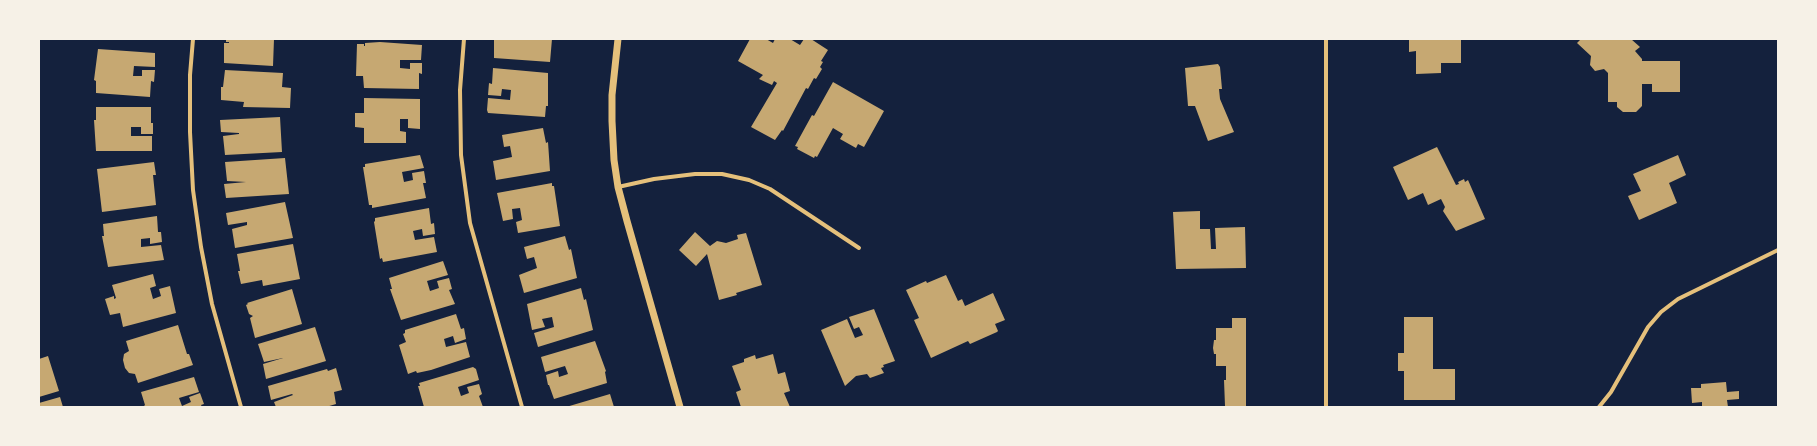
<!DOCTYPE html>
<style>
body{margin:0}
#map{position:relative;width:1817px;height:446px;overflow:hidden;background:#14213d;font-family:Manrope,sans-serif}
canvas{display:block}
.frame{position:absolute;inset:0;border:40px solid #f6f1e7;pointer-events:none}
</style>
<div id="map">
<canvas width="1817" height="446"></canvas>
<div class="frame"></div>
</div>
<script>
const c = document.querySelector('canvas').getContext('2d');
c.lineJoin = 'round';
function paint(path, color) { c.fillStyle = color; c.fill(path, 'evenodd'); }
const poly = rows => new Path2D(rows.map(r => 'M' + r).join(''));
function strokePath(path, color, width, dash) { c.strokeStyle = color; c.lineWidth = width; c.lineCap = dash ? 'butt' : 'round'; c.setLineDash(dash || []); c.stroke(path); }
paint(poly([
 [226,39,274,39,273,66,224,63,224,43,229,43,229,42,226,42],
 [494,39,552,39,550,62,494,58],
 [750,39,766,39,773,43,775,39,790,39,800,45,804,39,811,39,828,50,821,61,823,62,820,67,822,69,816,79,814,78,808,89,806,88,783,131,782,130,775,140,751,127,777,83,774,81,772,85,759,79,763,75,738,61],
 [1409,39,1461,39,1461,63,1441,63,1441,73,1416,74,1416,51,1409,52],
 [1581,39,1631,39,1640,47,1635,51,1642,59,1642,61,1680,61,1680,92,1652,92,1652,84,1642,84,1642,106,1636,112,1623,112,1617,107,1617,102,1608,102,1608,73,1604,69,1595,71,1590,65,1591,56,1577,43],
 [380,42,422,45,421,60,400,60,400,68,410,69,410,63,422,63,422,74,419,73,419,89,364,88,363,76,356,76,357,44,364,44,364,46,365,46,365,43],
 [98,49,155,53,155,67,134,66,133,76,142,76,142,70,155,70,154,82,151,81,150,97,96,93,96,81,94,80],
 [1218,64,1220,67,1222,89,1219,89,1220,99,1234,132,1208,141,1195,106,1188,106,1185,68],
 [493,68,548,73,548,106,546,106,545,117,488,113,487,110,488,98,510,100,511,90,502,89,501,96,488,95,489,83,492,84],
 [225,70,283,73,282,87,291,88,290,108,243,107,244,102,221,100,221,87,223,87],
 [833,82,884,111,864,147,858,144,856,148,840,139,843,134,833,128,817,157,815,156,814,158,797,149,798,147,795,146,812,115,814,116],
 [364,98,420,99,420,129,408,128,408,119,400,119,400,131,406,132,406,143,364,143,364,128,355,127,355,113,364,113],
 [96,107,151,107,151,123,153,123,153,134,141,134,141,127,131,127,131,136,152,136,152,151,96,151,94,120,96,120],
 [280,117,282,152,225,155,223,136,239,134,239,133,221,132,220,120],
 [543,128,546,143,548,142,550,171,496,180,493,161,512,157,510,146,504,147,502,135],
 [1437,147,1456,185,1459,184,1458,182,1464,179,1465,182,1468,180,1485,219,1456,231,1443,211,1445,207,1441,199,1428,205,1423,193,1408,200,1393,167],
 [420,155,424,168,402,172,404,182,413,180,412,173,424,171,426,183,423,183,426,198,372,208,372,205,369,205,363,167,365,167,365,164],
 [1678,155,1686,175,1669,183,1677,203,1639,220,1628,196,1641,191,1633,174],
 [285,158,289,194,226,198,224,184,246,182,227,181,225,162],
 [154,162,156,175,153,175,156,205,102,212,97,169],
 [552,183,552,186,554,186,560,226,518,233,516,222,522,220,520,208,512,209,513,219,503,221,497,193],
 [285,202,293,238,235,248,232,229,247,225,247,222,228,225,226,213],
 [429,208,431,224,434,223,435,234,423,236,422,229,413,231,415,240,434,237,437,252,383,262,382,258,380,259,374,222,375,221,375,218],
 [1200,211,1200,229,1210,229,1211,249,1216,249,1215,228,1245,227,1246,268,1176,269,1173,212],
 [157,216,158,232,161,232,162,242,150,244,150,238,141,239,141,247,161,245,164,260,108,267,102,236,104,236,103,224],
 [695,232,710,246,717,241,726,243,738,239,737,235,746,233,762,285,736,293,737,295,719,300,707,254,696,266,679,250],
 [565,236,569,250,571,249,577,278,524,293,519,275,537,268,534,257,527,259,524,247],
 [293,244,300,279,263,286,262,280,241,284,238,271,240,271,237,254],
 [443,261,448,275,427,281,430,291,439,288,437,281,449,278,452,289,449,290,455,304,401,320,390,289,392,289,389,278],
 [153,274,156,286,150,288,153,299,161,296,159,289,170,286,176,313,123,327,120,313,110,315,105,299,114,296,114,299,116,298,112,285],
 [946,275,958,301,962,299,965,306,993,293,1005,320,995,324,998,331,997,332,970,344,968,341,931,358,914,320,919,318,906,290,926,281,927,283],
 [581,288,584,300,586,299,593,330,538,347,534,333,554,327,552,317,542,319,545,327,532,330,527,304],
 [292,289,302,324,255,338,250,318,253,316,249,314,246,305,248,304,247,303],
 [874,309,895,361,883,365,884,367,881,368,884,373,870,378,867,374,856,376,845,386,821,330,847,319,855,338,863,335,859,327,854,329,849,317],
 [456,314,461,329,464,328,466,339,455,343,453,336,444,339,446,347,466,342,470,357,431,370,417,373,416,371,408,374,399,345,406,342,403,334,405,333,405,330],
 [1404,317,1433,317,1433,369,1455,369,1455,400,1404,400,1404,371,1398,371,1398,353,1404,353],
 [1232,318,1246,318,1246,406,1225,406,1224,380,1226,380,1226,366,1216,366,1216,354,1214,354,1213,348,1214,340,1216,340,1216,328,1232,328],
 [178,325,187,354,189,354,193,365,138,383,135,374,129,373,125,368,123,360,124,354,129,351,126,341],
 [315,327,326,361,266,379,263,364,283,358,264,362,258,344],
 [595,341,606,371,605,372,607,383,554,399,549,385,548,385,546,375,558,371,559,377,568,374,565,366,545,372,541,357],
 [773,354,778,374,785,372,790,391,784,393,790,407,741,407,736,392,741,390,732,366,744,362,744,359,755,355,756,359],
 [48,356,59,391,39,397,39,359],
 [473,367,476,369,479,380,458,387,461,396,469,393,467,387,479,384,482,394,479,396,483,407,424,407,418,386,420,386,419,383],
 [336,368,342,390,334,392,336,404,326,407,276,407,274,402,293,395,292,394,271,400,268,386,327,369,328,371],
 [194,377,199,392,179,398,182,406,191,402,189,397,200,393,204,404,201,405,202,407,143,407,145,405,141,392],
 [1726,382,1727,392,1739,391,1739,399,1727,400,1728,407,1702,407,1702,402,1692,403,1691,388,1701,388,1701,384],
 [610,394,614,407,566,407],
 [60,397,63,407,39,407,39,403]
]), '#c6a872');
strokePath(poly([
 [193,39,190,75,190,132,193,190,201,247,212,304,241,407],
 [464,39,460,90,461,155,470,223,522,407],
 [618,187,654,179,695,174,722,174,749,180,770,189,859,248],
 [1326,407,1326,39],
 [1599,407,1611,392,1648,327,1661,312,1678,299,1778,250]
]), '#e5c07b', 4);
strokePath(poly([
 [618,39,612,95,612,121,614,160,618,187,627,221,680,407]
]), '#e5c07b', 7);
</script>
